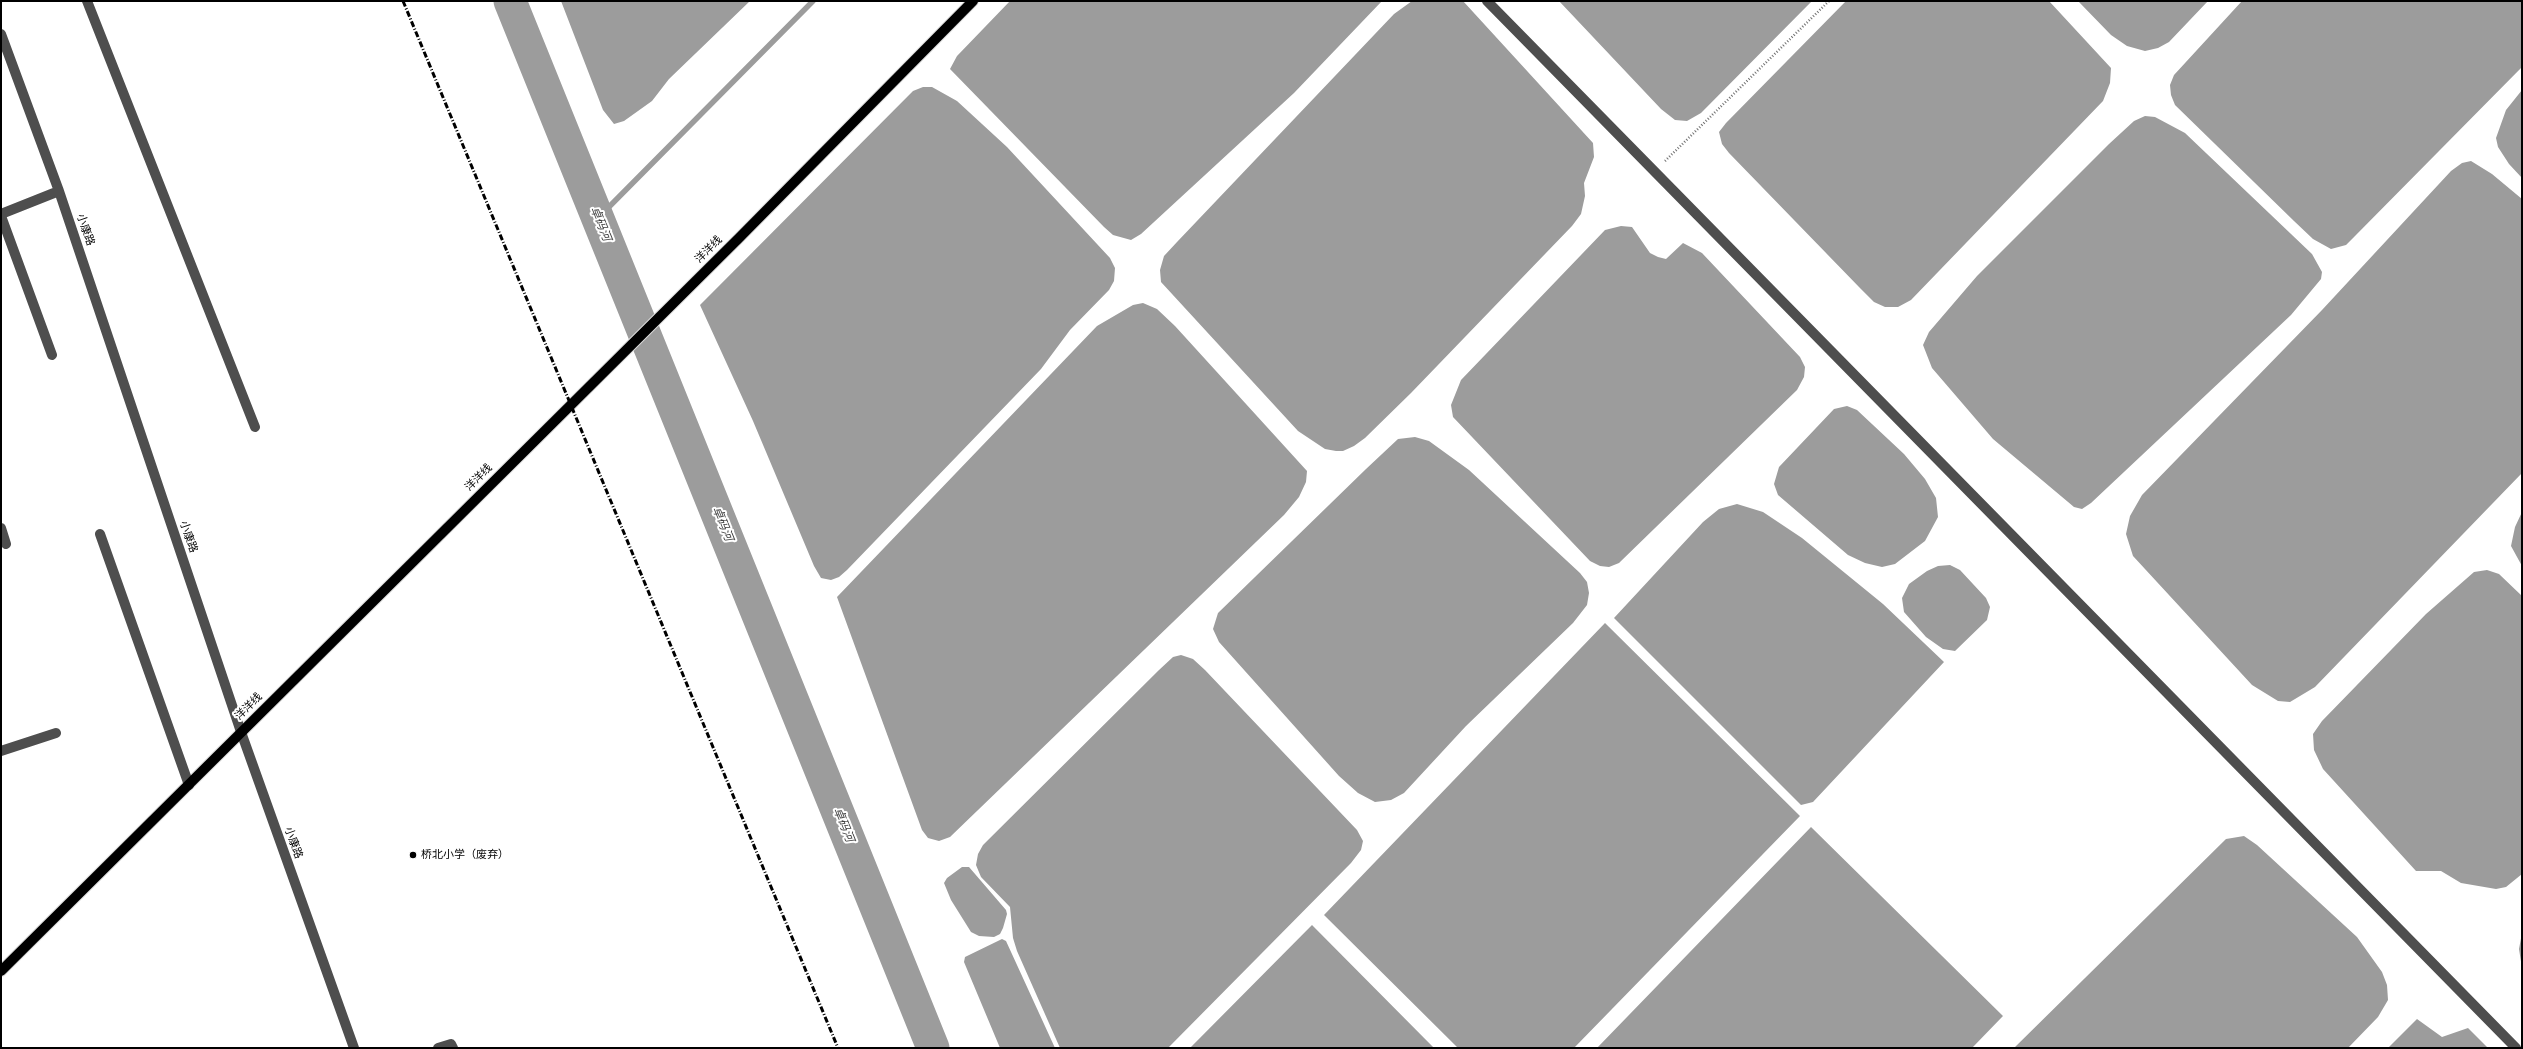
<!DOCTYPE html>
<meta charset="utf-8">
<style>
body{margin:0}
#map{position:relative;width:2523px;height:1049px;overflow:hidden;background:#fff;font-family:"Sofia Sans Condensed",sans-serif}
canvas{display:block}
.frame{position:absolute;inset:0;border:2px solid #000;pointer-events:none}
</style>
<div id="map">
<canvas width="2523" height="1049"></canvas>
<div class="frame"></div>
</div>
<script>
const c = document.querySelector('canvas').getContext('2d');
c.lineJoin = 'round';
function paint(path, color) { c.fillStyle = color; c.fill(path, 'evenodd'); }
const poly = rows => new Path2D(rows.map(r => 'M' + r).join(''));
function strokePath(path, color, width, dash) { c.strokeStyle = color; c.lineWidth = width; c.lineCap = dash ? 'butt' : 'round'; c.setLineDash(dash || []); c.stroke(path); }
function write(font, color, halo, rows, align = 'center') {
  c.font = font + ' "Sofia Sans Condensed","Noto Sans SC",sans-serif'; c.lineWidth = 4; c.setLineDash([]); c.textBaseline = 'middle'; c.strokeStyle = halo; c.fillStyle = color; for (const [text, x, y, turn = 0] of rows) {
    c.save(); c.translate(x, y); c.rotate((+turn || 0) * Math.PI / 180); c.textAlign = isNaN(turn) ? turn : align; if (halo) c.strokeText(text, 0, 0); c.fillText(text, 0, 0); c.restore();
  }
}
paint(poly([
 [561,1,750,1,669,79,652,101,624,121,614,124,603,110],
 [1010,1,1382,1,1294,93,1141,234,1131,240,1113,235,1104,227,950,69,957,56],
 [1412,1,1463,1,1593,143,1594,157,1584,183,1585,196,1581,214,1572,226,1411,393,1365,438,1354,446,1343,451,1336,451,1325,449,1298,431,1161,282,1160,270,1164,256,1177,242,1394,14],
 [1559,1,1812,1,1701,113,1687,121,1675,120,1661,109],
 [1846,1,2049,1,2111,68,2110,83,2103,101,1911,300,1898,307,1885,307,1874,302,1859,287,1729,153,1722,144,1719,132,1726,123],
 [2078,1,2208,1,2169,42,2158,48,2145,51,2127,46,2111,35],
 [2242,1,2522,1,2522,67,2355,236,2346,245,2331,249,2313,239,2294,221,2175,105,2171,95,2170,85,2174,75],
 [923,87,932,87,957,101,1007,147,1110,258,1115,268,1114,281,1109,290,1070,330,1041,369,847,570,839,577,831,580,821,578,814,566,753,421,700,305,913,91],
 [2522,90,2522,178,2509,164,2498,147,2496,138,2506,110],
 [2145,116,2155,117,2185,133,2312,254,2322,272,2321,279,2291,315,2091,503,2082,509,2074,507,1993,439,1932,368,1923,345,1929,332,1977,276,2109,144,2134,121],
 [2471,161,2492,174,2522,199,2522,473,2315,687,2290,702,2278,701,2252,685,2133,556,2126,534,2130,516,2142,495,2322,310,2451,171,2462,163],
 [1621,226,1632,227,1650,253,1658,257,1666,259,1683,243,1702,253,1800,357,1805,367,1804,377,1797,390,1619,563,1609,567,1600,566,1590,561,1453,417,1451,405,1461,380,1605,230],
 [1143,303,1157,309,1175,326,1307,471,1306,482,1299,497,1284,515,950,837,939,841,928,838,922,830,837,597,1097,326,1133,305],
 [1847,406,1857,410,1904,454,1925,479,1936,498,1938,517,1925,541,1895,564,1882,567,1865,563,1848,555,1778,495,1774,484,1779,467,1834,409],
 [1415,437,1429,441,1469,470,1580,573,1587,582,1589,593,1587,605,1573,623,1466,726,1404,793,1391,800,1375,802,1358,793,1339,776,1219,642,1213,629,1218,613,1366,469,1398,439],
 [1737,504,1763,512,1802,538,1883,604,1944,662,1813,802,1801,805,1614,618,1703,522,1719,509],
 [2522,512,2522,566,2511,546,2515,527],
 [1950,565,1960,570,1986,598,1990,607,1987,620,1955,651,1943,649,1926,637,1904,612,1902,598,1909,584,1927,571,1938,566],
 [2487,570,2499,574,2522,596,2522,874,2506,887,2496,889,2461,883,2441,871,2416,871,2323,769,2314,750,2313,734,2322,721,2426,614,2474,572],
 [1605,623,1800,816,1574,1048,1458,1048,1324,915],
 [1181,655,1193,659,1205,670,1357,830,1363,841,1361,850,1351,863,1168,1048,1060,1048,1017,951,1013,938,1010,907,981,877,976,865,978,854,983,845,1159,670,1173,657],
 [1811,827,2003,1016,1972,1048,1597,1048],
 [2244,836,2257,845,2357,937,2382,972,2387,985,2388,1000,2378,1017,2348,1048,2014,1048,2226,839],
 [962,867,969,867,1006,910,1007,914,1003,928,1000,934,994,937,979,936,971,932,951,900,944,883,947,878],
 [1312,925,1434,1048,1190,1048],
 [2522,933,2522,968,2519,949],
 [1002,939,1006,941,1055,1048,1000,1048,964,962,965,957],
 [2417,1019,2442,1037,2468,1028,2488,1048,2388,1048]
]), '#9c9c9c');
strokePath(poly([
 [597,219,813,1]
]), '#9c9c9c', 5.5);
strokePath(poly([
 [510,1,933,1048]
]), '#9c9c9c', 33);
const major = poly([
 [1,971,739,238,973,1]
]);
strokePath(major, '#dbdbdb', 12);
strokePath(poly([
 [1665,161,1829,1]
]), '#707070', 2.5, [1, 2]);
strokePath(poly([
 [87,1,255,427],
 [1487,1,2516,1048],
 [1,34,59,191,241,732,354,1048],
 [1,214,59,191],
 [1,216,52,355],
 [1,528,6,544],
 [100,534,189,785],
 [1,751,56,733],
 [438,1048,451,1044,453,1048]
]), '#4e4e4e', 10);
strokePath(major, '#000', 10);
strokePath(poly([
 [403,1,838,1048]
]), '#000', 3, [6, 2, 1, 2]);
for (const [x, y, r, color] of [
 [413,855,4,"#000"]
]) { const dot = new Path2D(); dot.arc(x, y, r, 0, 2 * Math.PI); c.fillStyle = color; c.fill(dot); strokePath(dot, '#fff', 1.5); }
write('11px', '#000', '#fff', [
 ["小康路",85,230,71],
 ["洋洋线",709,250,-45],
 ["洋洋线",479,478,-45],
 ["小康路",188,537,71],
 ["洋洋线",249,707,-45],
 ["小康路",293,843,70]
]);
write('11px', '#000', '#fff', [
 ["桥北小学（废弃）",421,855]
], 'left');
write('italic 12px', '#3d3d3d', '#fff', [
 ["卓码河",600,224,68],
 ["卓码河",722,524,68],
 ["卓码河",843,825,68]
]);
</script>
